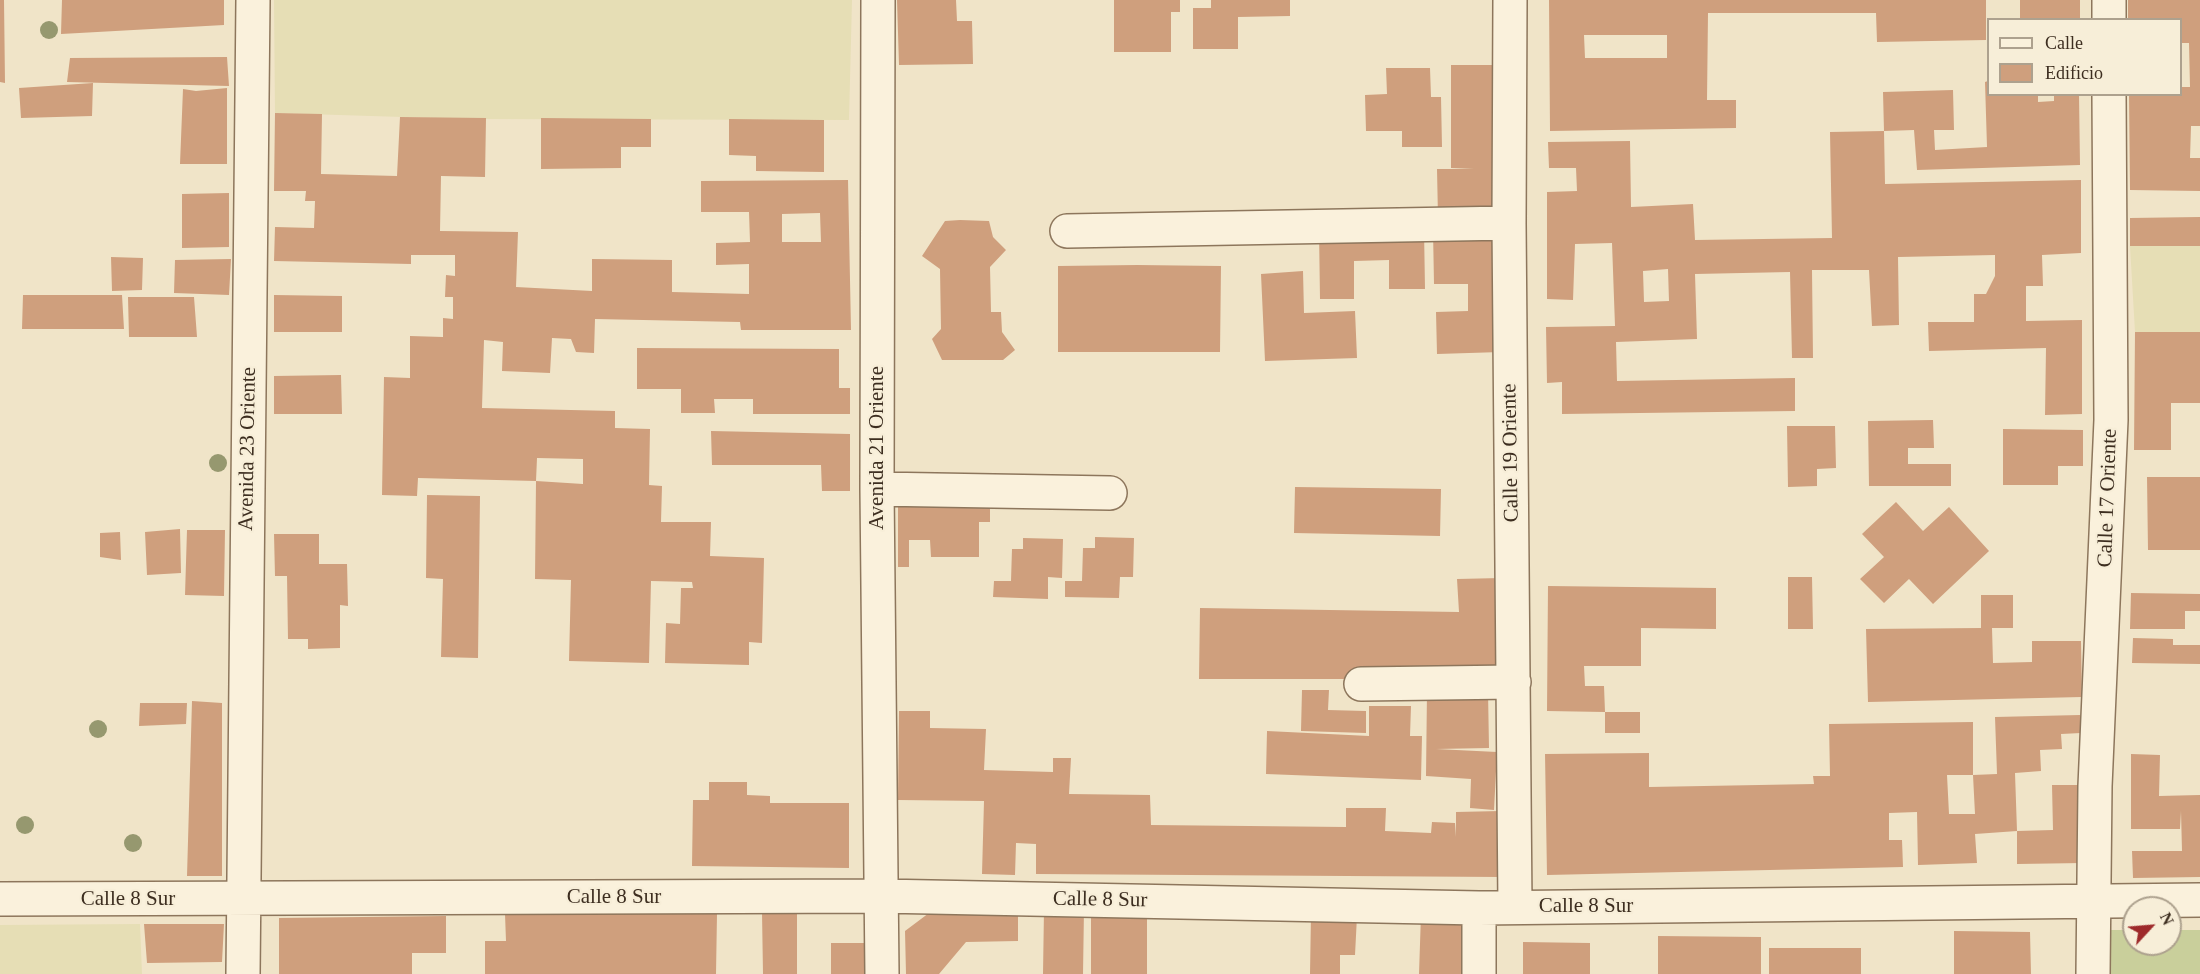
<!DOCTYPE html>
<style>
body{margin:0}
#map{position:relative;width:2200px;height:974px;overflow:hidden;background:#f0e4c8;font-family:"Times New Roman",serif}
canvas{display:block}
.legend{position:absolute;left:1987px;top:18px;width:195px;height:78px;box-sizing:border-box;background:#f7eed8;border:2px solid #ada18e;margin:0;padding:8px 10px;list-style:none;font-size:18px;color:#3d2e20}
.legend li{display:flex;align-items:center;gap:12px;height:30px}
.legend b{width:30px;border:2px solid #ada18e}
.north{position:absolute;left:2122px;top:896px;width:60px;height:60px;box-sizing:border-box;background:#f7eed8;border:2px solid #ada18e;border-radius:50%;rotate:64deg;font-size:16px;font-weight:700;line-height:24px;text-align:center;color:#3d2e20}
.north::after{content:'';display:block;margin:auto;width:21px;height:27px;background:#9e2a2b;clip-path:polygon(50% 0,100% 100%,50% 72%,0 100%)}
</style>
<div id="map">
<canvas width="2200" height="974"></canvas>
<ul class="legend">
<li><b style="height:8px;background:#faf1dc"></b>Calle</li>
<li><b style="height:16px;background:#cf9f7d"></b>Edificio</li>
</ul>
<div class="north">N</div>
</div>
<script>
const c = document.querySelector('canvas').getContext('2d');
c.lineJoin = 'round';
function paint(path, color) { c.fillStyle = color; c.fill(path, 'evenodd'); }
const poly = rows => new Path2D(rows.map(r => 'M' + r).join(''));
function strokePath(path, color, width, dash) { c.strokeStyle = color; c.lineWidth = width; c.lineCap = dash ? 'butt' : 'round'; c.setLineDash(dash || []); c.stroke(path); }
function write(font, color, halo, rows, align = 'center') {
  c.font = font + ' "Times New Roman",serif'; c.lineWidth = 4.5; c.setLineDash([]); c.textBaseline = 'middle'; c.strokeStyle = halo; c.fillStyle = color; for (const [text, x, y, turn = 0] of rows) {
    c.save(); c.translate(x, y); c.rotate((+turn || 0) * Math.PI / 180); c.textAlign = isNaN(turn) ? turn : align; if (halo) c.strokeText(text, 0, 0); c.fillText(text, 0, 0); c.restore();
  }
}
paint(poly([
 [274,0,852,0,849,120,467,119,275,113],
 [2130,246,2200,246,2200,332,2135,332],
 [140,924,142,974,0,974,0,925]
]), '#e6deb5');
paint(poly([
 [2111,930,2134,930,2134,944,2170,944,2170,930,2200,930,2200,974,2111,974]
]), '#c9cf9b');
paint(poly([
 [0,0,4,0,5,83,0,82],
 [62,0,224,0,224,25,61,34],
 [897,0,956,0,957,21,972,21,973,64,899,65],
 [1114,0,1180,0,1180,12,1171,12,1171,52,1114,52],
 [1211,0,1290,0,1290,16,1238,17,1238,49,1193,49,1193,8,1211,8],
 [1549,0,1986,0,1986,40,1877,42,1876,13,1708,13,1707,100,1736,100,1736,128,1550,131],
 [1584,35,1667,35,1667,58,1585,58],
 [2020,0,2080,0,2080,20,2020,20],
 [2128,0,2200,0,2200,126,2191,126,2190,158,2200,158,2200,191,2130,190,2129,94,2181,94,2181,87,2190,87,2189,43,2181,43,2181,20,2128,20],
 [227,57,229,86,67,82,70,58],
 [1451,65,1498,65,1499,217,1438,218,1437,169,1474,169,1451,168],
 [1386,68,1430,68,1431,97,1441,97,1442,147,1402,147,1402,131,1366,131,1365,95,1387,94],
 [1988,81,1988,94,2038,94,2038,102,2054,101,2054,94,2079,94,2080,165,1917,170,1914,130,1884,131,1883,92,1953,90,1954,130,1934,130,1935,150,1987,147,1985,82],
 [93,83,92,116,21,118,19,88],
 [227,88,227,164,180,164,183,89,196,91],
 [275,113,322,114,321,174,397,176,400,117,486,118,485,177,441,176,440,231,518,232,516,287,592,291,592,259,672,260,672,292,749,294,749,264,716,265,716,243,750,242,749,212,701,212,701,181,848,180,851,330,741,330,740,322,595,319,594,353,576,352,571,339,552,338,550,373,502,371,503,342,484,340,482,408,615,411,615,428,650,429,649,485,662,486,661,522,711,522,710,556,764,558,762,643,749,642,749,665,665,663,666,623,680,624,681,588,693,588,692,582,651,581,649,663,569,661,571,580,535,579,536,481,583,484,583,459,537,458,536,481,418,478,417,496,382,495,384,377,410,378,410,336,443,337,443,318,453,319,453,297,445,297,446,275,455,276,455,255,411,255,411,264,274,261,275,227,314,228,315,201,305,201,306,191,274,191],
 [820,213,821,242,782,242,782,214],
 [541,118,651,119,651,147,621,147,621,168,541,169],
 [729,119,824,120,824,172,756,171,756,156,729,155],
 [1884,131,1885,184,2081,180,2081,253,2042,255,2043,286,2026,286,2026,321,2082,320,2082,414,2045,415,2046,348,1929,351,1928,322,1974,322,1974,294,1986,294,1995,276,1995,255,1898,257,1899,325,1872,326,1869,270,1812,270,1813,358,1792,358,1790,272,1695,274,1697,339,1616,342,1617,381,1795,378,1795,411,1562,414,1562,382,1547,383,1546,327,1615,326,1612,243,1575,244,1573,300,1547,299,1547,192,1577,191,1576,168,1549,168,1548,142,1630,141,1631,207,1693,204,1695,240,1832,238,1830,132],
 [1668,269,1669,301,1644,302,1643,271],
 [229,193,229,247,182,248,182,194],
 [2200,217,2200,246,2130,246,2130,218],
 [960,220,989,221,993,237,1006,250,990,267,991,312,1001,312,1002,332,1015,350,1003,360,942,360,932,339,941,329,940,269,922,256,945,221],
 [1424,229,1425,289,1389,289,1389,260,1354,261,1354,299,1320,299,1319,230],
 [1498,229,1501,352,1437,354,1436,312,1468,311,1468,284,1434,284,1433,230],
 [111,257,143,258,142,290,112,291],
 [231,259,229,295,174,293,175,260],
 [1137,265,1221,266,1220,352,1058,352,1058,266],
 [1303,271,1304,313,1355,311,1357,358,1265,361,1261,274],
 [23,295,122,295,124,329,22,329],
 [274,295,342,296,342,332,274,332],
 [128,297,194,297,197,337,129,337],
 [2135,332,2200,332,2200,403,2171,403,2171,450,2134,450],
 [637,348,839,349,839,388,850,388,850,414,753,414,753,399,714,399,715,413,681,413,681,389,637,389],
 [341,375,342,414,274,414,274,376],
 [1933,420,1934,448,1908,448,1908,464,1951,464,1951,486,1869,486,1868,421],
 [1787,426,1835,426,1836,468,1817,469,1817,486,1788,487],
 [2003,429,2083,430,2083,466,2058,466,2058,485,2003,485],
 [711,431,850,434,850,491,822,491,821,465,712,465],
 [2147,477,2200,477,2200,550,2148,550],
 [1295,487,1441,489,1440,536,1294,533],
 [427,495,480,496,478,658,441,657,443,579,426,578],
 [898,501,990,502,990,522,979,522,979,557,931,557,930,540,909,540,909,567,898,567],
 [1896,502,1923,531,1949,507,1989,551,1933,604,1909,579,1884,603,1860,579,1884,557,1862,534],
 [180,529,181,573,147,575,145,532],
 [187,530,225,530,224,596,185,595],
 [120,532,121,560,100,557,100,533],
 [274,534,319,534,319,564,347,564,348,606,340,605,340,648,308,649,308,639,288,639,287,576,275,576],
 [1095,537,1134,538,1133,577,1120,577,1119,598,1065,597,1065,581,1082,581,1083,548,1095,548],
 [1023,538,1063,539,1062,578,1048,577,1048,599,993,597,994,581,1011,581,1012,549,1023,549],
 [1788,577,1812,577,1813,629,1788,629],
 [1501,578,1502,671,1361,679,1199,679,1200,608,1459,612,1457,579],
 [1548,586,1716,588,1716,629,1641,628,1641,666,1584,666,1585,686,1604,686,1605,712,1640,712,1640,733,1605,733,1605,712,1547,711],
 [2131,593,2200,594,2200,611,2185,611,2185,629,2130,629],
 [1981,595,2013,595,2013,628,1992,628,1993,663,2032,662,2032,641,2081,641,2082,697,1868,702,1866,629,1981,628],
 [2133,638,2173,639,2173,645,2200,645,2200,664,2132,663],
 [1302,690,1329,690,1328,710,1366,711,1366,733,1301,731],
 [1427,691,1488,691,1489,748,1436,749,1497,752,1494,810,1470,808,1471,779,1426,776],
 [192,701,222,703,222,876,187,876],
 [140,703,187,703,186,724,139,726],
 [1369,706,1411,706,1410,736,1422,736,1421,780,1266,774,1267,731,1369,736],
 [899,711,930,711,930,728,986,729,984,770,1053,772,1053,758,1071,758,1069,794,1150,795,1151,825,1346,827,1346,808,1386,808,1385,831,1431,833,1432,822,1455,823,1456,837,1456,812,1501,811,1502,877,1036,874,1036,844,1016,843,1015,875,982,874,984,801,898,800],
 [2080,715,2081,733,2061,734,2062,749,2040,750,2041,771,2015,773,2017,831,1975,834,1977,863,1918,865,1917,812,1889,813,1889,840,1902,840,1903,867,1547,875,1545,754,1649,753,1649,787,1814,784,1813,776,1830,776,1829,724,1973,722,1973,775,1997,774,1995,717],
 [1947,775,1973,775,1975,814,1949,814],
 [2131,754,2160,755,2159,796,2200,795,2200,877,2133,878,2132,851,2182,851,2181,811,2180,829,2131,829],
 [709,782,747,782,747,795,770,796,770,803,849,803,849,868,692,866,693,800,709,800],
 [2052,785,2082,785,2083,863,2017,864,2017,831,2053,830],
 [1044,909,1084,909,1083,974,1043,974],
 [933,910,1018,910,1018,941,966,942,939,974,906,974,905,931],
 [1091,910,1147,911,1147,974,1091,974],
 [762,912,797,912,797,974,763,974],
 [638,913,717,914,716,974,485,974,485,941,506,941,505,914],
 [1311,914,1357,916,1355,955,1340,955,1340,974,1310,974],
 [1421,914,1466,915,1465,974,1419,974],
 [446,916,446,953,412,953,412,974,279,974,279,918],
 [144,924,224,924,222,962,147,963],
 [1954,931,2030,932,2031,974,1954,974],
 [1658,936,1761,937,1761,974,1658,974],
 [1523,942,1590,943,1590,974,1523,974],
 [831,943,865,943,865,974,831,974],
 [1769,948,1861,948,1861,974,1769,974]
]), '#cf9f7d');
const street = poly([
 [878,0,877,489,882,974],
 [1510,0,1509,223,1515,906],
 [2109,0,2109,20],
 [1067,231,1509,223],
 [877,489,1110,493],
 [1361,684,1514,682],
 [0,899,881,896,1479,908,2200,900],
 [1479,908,1479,974],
 [243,974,253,0],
 [2093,974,2095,786,2111,420,2109,94]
]);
strokePath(street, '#8d765c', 36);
strokePath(street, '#faf1dc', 33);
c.fillStyle = '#96986f';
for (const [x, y] of [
 [49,30],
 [218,463],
 [98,729],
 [25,825],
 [133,843]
]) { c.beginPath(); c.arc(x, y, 9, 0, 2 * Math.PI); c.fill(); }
write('21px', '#3d2e20', '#f7eed8', [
 ["Avenida 21 Oriente",877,448,-90],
 ["Avenida 23 Oriente",248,449,-89],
 ["Calle 19 Oriente",1511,453,-91],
 ["Calle 17 Oriente",2108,498,-88],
 ["Calle 8 Sur",614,897],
 ["Calle 8 Sur",128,899],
 ["Calle 8 Sur",1100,900,1],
 ["Calle 8 Sur",1586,906]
]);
</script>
